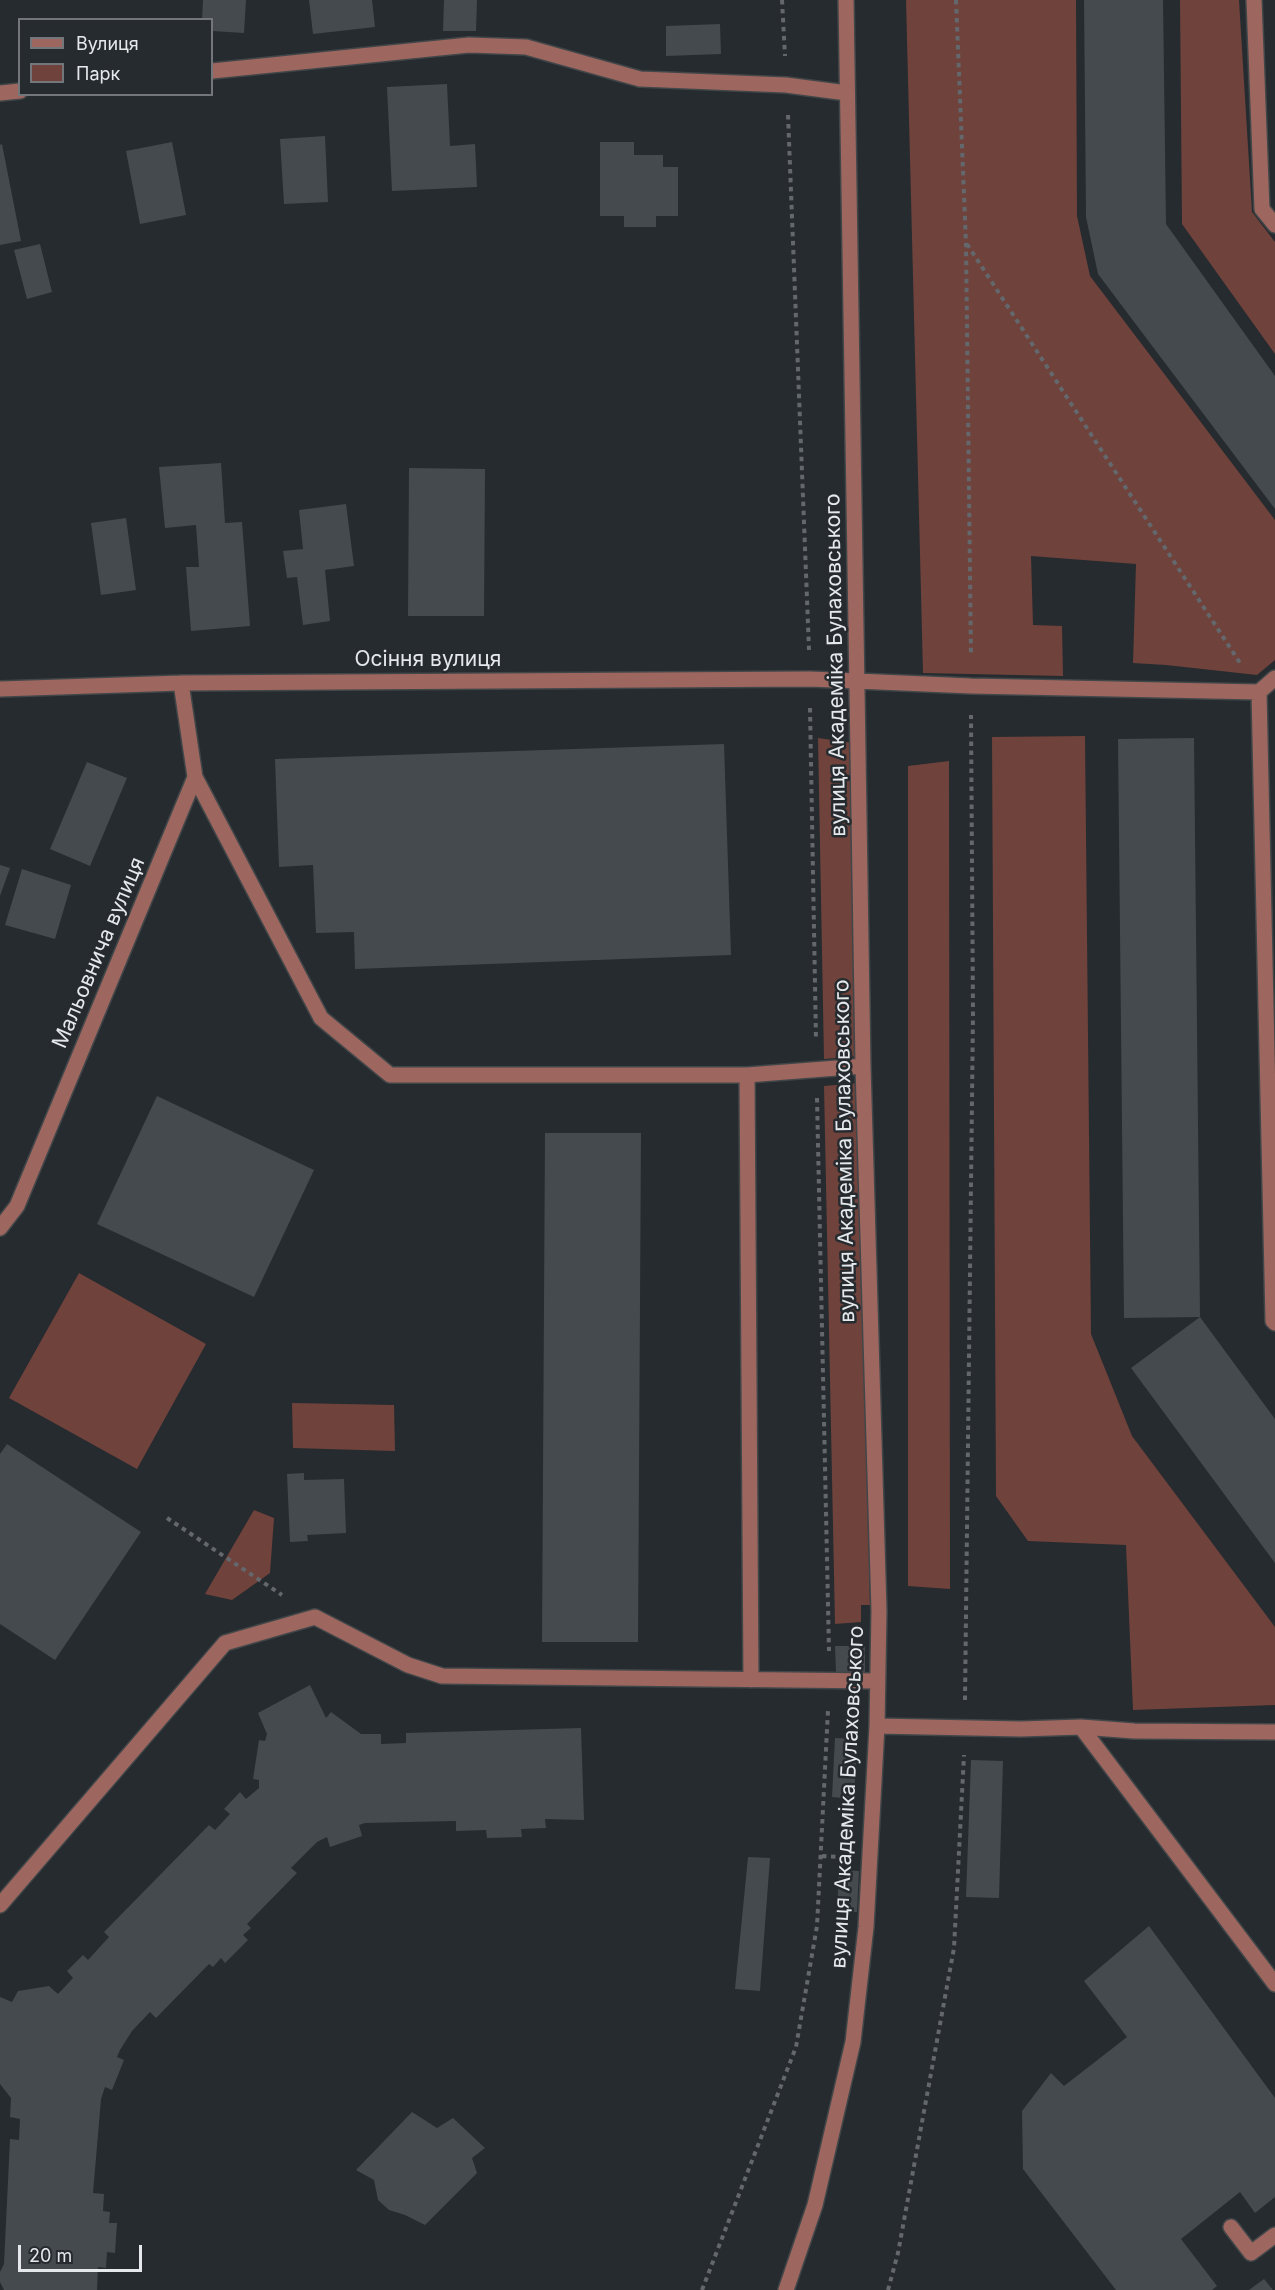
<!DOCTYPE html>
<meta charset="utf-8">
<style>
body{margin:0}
#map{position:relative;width:1275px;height:2290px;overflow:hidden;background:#262b2f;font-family:Inter,sans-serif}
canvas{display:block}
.legend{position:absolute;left:18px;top:18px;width:195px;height:78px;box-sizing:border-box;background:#262b2f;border:2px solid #73777b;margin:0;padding:8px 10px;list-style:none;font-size:18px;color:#e6e9ec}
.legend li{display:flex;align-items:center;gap:12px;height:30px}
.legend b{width:30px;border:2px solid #73777b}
.scale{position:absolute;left:18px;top:2245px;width:124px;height:27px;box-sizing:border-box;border:3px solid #e6e9ec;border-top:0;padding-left:8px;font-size:18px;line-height:21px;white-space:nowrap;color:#e6e9ec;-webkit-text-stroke:4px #262b2f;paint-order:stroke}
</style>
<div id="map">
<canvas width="1275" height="2290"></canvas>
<ul class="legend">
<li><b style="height:8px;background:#9d665e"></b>Вулиця</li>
<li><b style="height:16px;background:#6f423c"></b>Парк</li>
</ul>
<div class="scale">20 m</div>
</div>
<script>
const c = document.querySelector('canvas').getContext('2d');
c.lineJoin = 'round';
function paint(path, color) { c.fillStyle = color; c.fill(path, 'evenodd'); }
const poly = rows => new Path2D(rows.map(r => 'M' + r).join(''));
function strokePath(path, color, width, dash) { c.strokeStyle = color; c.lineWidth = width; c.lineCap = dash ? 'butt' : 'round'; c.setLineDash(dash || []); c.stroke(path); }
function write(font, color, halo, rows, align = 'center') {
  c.font = font + ' Inter,sans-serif'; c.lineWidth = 5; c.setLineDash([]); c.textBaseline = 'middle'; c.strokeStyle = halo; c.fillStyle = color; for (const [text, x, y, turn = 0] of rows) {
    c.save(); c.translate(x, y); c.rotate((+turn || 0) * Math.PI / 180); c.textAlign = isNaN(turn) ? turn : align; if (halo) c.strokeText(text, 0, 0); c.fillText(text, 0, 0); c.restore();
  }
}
paint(poly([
 [906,0,1076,0,1077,216,1090,276,1275,520,1275,660,1257,675,1166,665,1133,663,1136,564,1031,556,1033,625,1062,626,1063,676,923,673],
 [1180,0,1239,0,1252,212,1275,242,1275,354,1182,224],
 [1085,736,1091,1334,1132,1436,1275,1627,1275,1705,1133,1710,1126,1545,1028,1541,996,1496,992,737],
 [818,738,853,743,859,1056,824,1059],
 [949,761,950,1589,908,1586,908,766],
 [859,1083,870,1605,861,1605,861,1622,835,1624,824,1086],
 [79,1273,206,1344,137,1469,9,1398],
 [292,1403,394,1405,395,1451,293,1448],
 [254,1510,274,1518,270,1573,232,1600,205,1594]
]), '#6f423c');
paint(poly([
 [203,0,246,0,244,33,212,31,212,20,202,20],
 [309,0,372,0,375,27,313,34],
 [444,0,477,0,476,31,443,31],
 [1084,0,1163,0,1166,224,1275,376,1275,509,1098,274,1086,217],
 [720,24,721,54,666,56,666,26],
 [447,84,450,146,475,144,477,187,392,191,387,87],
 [325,136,328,202,284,204,280,139],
 [172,142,186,215,140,224,126,151],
 [600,142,634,142,634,155,663,155,663,167,678,167,678,216,656,216,656,227,624,227,624,216,600,216],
 [2,144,21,241,0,245,0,145],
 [40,244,52,292,27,299,14,250],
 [221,463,225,523,242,522,250,626,191,631,186,567,199,567,196,525,165,528,159,467],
 [409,468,485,469,484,616,408,616],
 [346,504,354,566,325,570,330,621,303,625,297,577,287,578,283,551,303,549,299,510],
 [126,518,136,590,101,595,91,523],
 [1194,738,1200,1317,1275,1419,1275,1563,1131,1368,1200,1317,1124,1318,1118,739],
 [724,744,731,955,355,969,354,932,316,933,313,865,279,867,275,759],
 [87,762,127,778,90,866,50,849],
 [0,865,10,868,0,896],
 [22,869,71,885,55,939,5,925],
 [157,1096,314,1170,254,1297,97,1224],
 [545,1133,641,1133,638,1642,542,1642],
 [7,1444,141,1532,55,1660,0,1624,0,1454],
 [304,1473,304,1480,344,1479,346,1533,307,1535,308,1541,290,1542,287,1474],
 [835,1646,865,1646,865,1672,836,1672],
 [310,1685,326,1718,331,1712,361,1734,381,1734,381,1744,406,1743,406,1733,581,1728,584,1820,545,1819,546,1828,521,1829,522,1837,487,1838,486,1830,456,1831,456,1821,365,1823,359,1825,362,1836,330,1847,327,1837,317,1842,291,1868,297,1873,247,1924,251,1928,243,1935,248,1940,225,1963,221,1958,213,1967,209,1964,156,2018,150,2012,132,2031,120,2050,117,2057,124,2060,112,2090,105,2087,101,2099,93,2193,104,2194,103,2211,110,2212,109,2223,117,2223,115,2253,107,2252,106,2268,98,2267,97,2290,4,2290,0,2282,0,2272,4,2264,10,2139,19,2140,20,2119,10,2117,11,2098,0,2084,0,1997,12,2002,18,1991,49,1986,58,1994,73,1978,67,1971,83,1955,88,1960,109,1937,104,1932,209,1825,215,1830,230,1814,224,1809,240,1792,246,1799,259,1788,259,1780,253,1779,259,1740,265,1741,267,1734,258,1713],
 [835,1738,857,1739,854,1799,832,1797],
 [971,1760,1003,1761,999,1898,966,1897],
 [748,1857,770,1858,760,1991,735,1989],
 [839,1870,859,1871,857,1912,837,1912],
 [1149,1926,1275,2098,1275,2197,1255,2213,1240,2192,1181,2239,1217,2286,1212,2290,1116,2290,1023,2169,1022,2111,1051,2073,1064,2086,1127,2037,1084,1981],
 [412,2112,437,2128,453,2118,485,2148,472,2158,477,2173,425,2225,405,2215,389,2210,378,2200,374,2180,356,2170],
 [1264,2279,1273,2290,1249,2290]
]), '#454a4f');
const minor = poly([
 [1254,0,1262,209,1275,225],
 [212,71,469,45,526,47,640,79,786,85,847,93],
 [0,93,20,91],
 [0,689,181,683,810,679,971,686,1259,692,1273,1321,1275,1323],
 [1259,692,1275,678],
 [195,777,321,1018,390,1075,747,1075,751,1680],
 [747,1075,863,1066],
 [0,1228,17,1206,195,777,181,683],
 [877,1726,1021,1729,1081,1727,1134,1731,1275,1732],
 [1081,1727,1275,1984],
 [0,1905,225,1643,315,1617,408,1665,442,1676,877,1681],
 [1231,2227,1251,2253,1275,2235],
 [786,2290,815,2205,853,2042,866,1927,877,1726,879,1611,863,1066,846,0]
]);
strokePath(minor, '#414649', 18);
strokePath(poly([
 [782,0,785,56],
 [956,0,966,244,971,656],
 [788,115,809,650],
 [967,244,1240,663],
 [810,708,816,1040],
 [817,1098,829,1651],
 [167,1518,282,1595],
 [965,1700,973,1014,971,715],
 [822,1856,842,1857],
 [702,2290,796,2047,817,1926,828,1710],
 [888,2290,898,2253,954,1948,964,1755]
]), '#64686c', 4, [4.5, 4.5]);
strokePath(minor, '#9d665e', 15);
write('21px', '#e6e9ec', '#262b2f', [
 ["Осіння вулиця",428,660],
 ["вулиця Академіка Булаховського",836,665,-91],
 ["Мальовнича вулиця",99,953,-67],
 ["вулиця Академіка Булаховського",845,1151,-91],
 ["вулиця Академіка Булаховського",848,1797,-87]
]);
</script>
